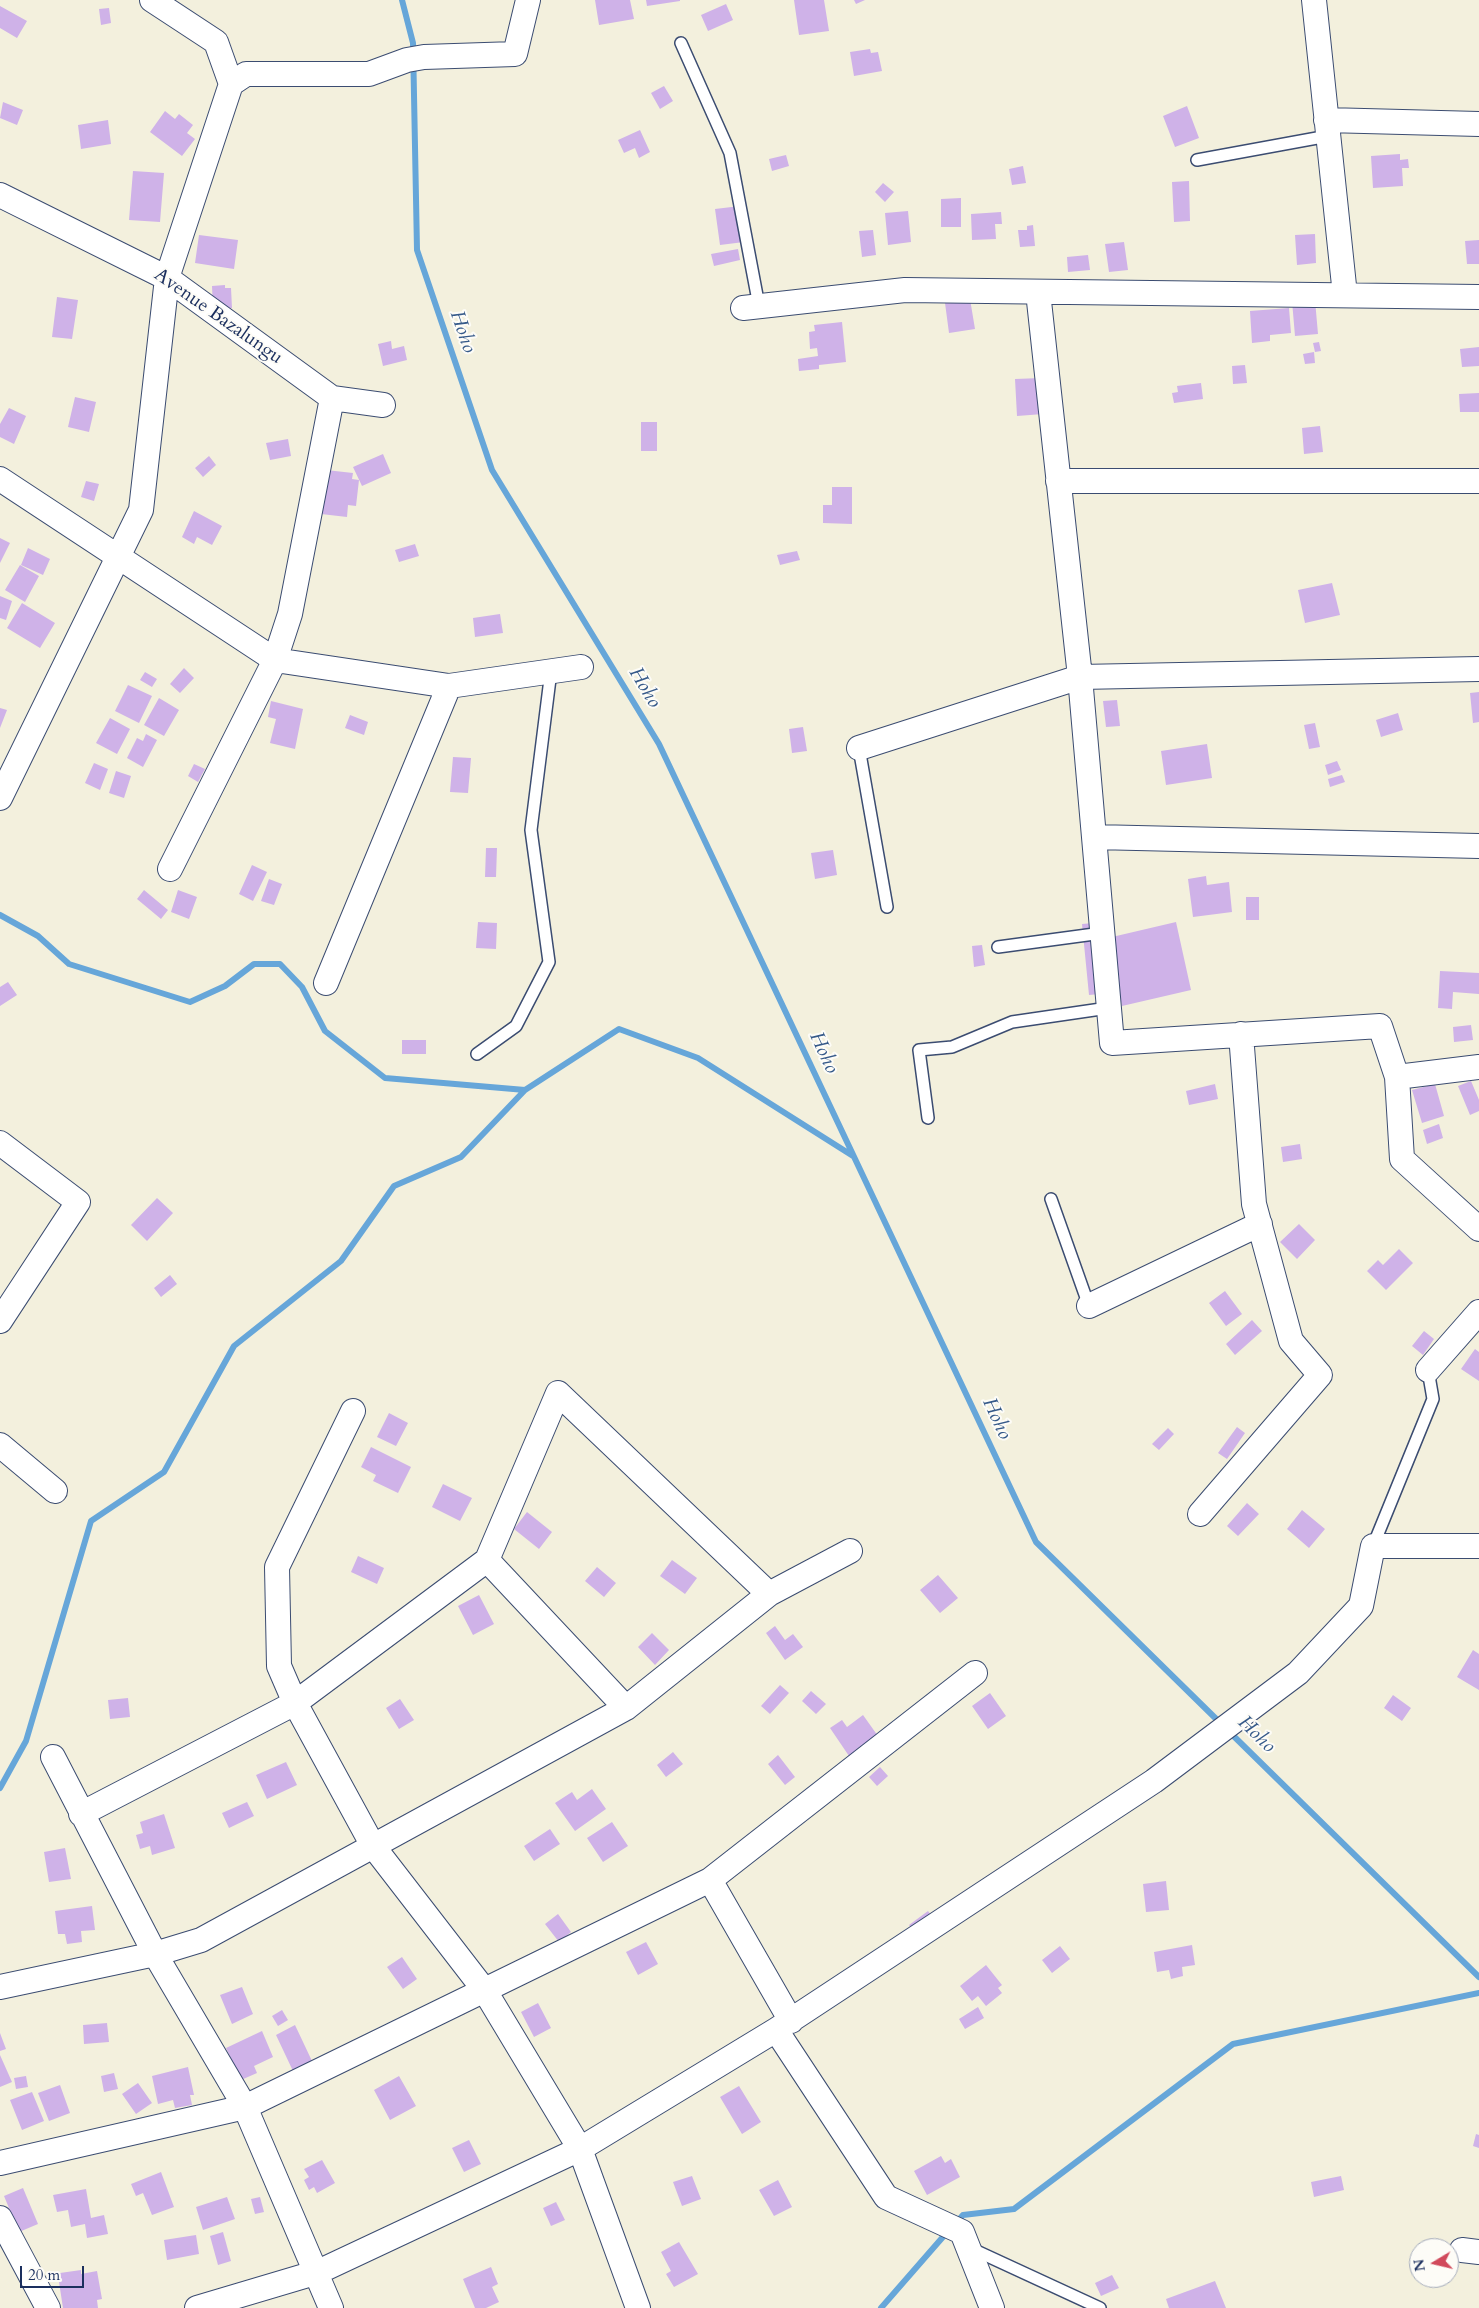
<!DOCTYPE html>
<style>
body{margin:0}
#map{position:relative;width:1479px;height:2308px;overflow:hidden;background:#f3f0dd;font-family:Cardo,serif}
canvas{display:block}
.north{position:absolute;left:1409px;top:2238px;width:50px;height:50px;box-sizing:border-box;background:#fdfcf7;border:1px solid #a3aaba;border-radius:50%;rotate:261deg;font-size:14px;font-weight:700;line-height:20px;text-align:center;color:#1b2f5e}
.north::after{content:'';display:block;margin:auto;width:18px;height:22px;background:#d1495b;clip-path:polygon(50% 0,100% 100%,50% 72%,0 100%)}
.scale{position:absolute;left:20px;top:2266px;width:64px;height:22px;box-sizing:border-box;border:2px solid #1b2f5e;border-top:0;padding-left:6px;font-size:15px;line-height:18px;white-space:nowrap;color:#1b2f5e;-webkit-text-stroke:4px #fdfcf7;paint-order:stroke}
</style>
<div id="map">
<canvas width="1479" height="2308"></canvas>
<div class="north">N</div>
<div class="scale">20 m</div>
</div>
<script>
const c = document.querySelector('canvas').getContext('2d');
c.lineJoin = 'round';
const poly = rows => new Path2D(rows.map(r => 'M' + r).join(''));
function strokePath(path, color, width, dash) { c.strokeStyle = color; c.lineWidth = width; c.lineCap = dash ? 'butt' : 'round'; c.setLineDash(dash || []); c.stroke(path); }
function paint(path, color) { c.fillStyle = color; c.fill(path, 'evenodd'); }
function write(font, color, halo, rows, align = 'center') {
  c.font = font + ' Cardo,serif'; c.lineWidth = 4; c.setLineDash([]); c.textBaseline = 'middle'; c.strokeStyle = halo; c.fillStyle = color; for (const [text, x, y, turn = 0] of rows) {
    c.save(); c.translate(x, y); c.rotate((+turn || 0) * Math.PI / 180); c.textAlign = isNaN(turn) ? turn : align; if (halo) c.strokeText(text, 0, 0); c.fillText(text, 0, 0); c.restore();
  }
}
strokePath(poly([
 [402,0,413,43,417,250,492,470,659,744,1036,1542,1479,1977],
 [0,915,38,936,69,964,190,1002,225,986,254,964,280,964,302,987,325,1031,385,1078,525,1090],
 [0,1788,26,1741,91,1521,164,1472,234,1346,341,1261,394,1186,461,1157,525,1090,619,1029,698,1058,853,1156],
 [956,2223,963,2215,1014,2209,1233,2044,1479,1993],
 [881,2308,949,2230]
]), '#66a6d9', 6);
paint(poly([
 [595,0,630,0,634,19,599,25],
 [646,0,680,0,680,1,647,6],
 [794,0,824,0,829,31,799,35],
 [854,0,865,0,856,4],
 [726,4,733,20,708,31,701,15],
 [0,6,27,21,17,38,0,28],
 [109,8,111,23,101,25,99,9],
 [870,49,871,53,878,52,882,71,854,76,850,52],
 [664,86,673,101,660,109,651,93],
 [3,102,23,110,17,125,0,118],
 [1187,106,1199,138,1175,147,1163,116],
 [165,111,175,119,179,114,193,125,187,133,195,139,182,156,150,132],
 [108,120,111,144,81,149,78,125],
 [640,130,650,152,639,158,635,148,624,153,618,140],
 [1400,154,1400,160,1408,159,1409,168,1402,168,1403,186,1373,188,1371,156],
 [786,155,789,166,772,171,769,159],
 [1023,166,1026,183,1012,185,1009,169],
 [133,171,164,173,160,222,129,220],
 [1189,181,1190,221,1174,222,1172,182],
 [883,183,894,192,885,202,875,192],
 [961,198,961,227,941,227,941,199],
 [740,206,744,242,720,245,715,209],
 [908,211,911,242,888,245,885,213],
 [1001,212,1002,224,995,224,996,239,972,240,971,214],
 [1033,225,1035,246,1020,247,1018,230,1027,230,1027,226],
 [873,230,876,255,862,257,859,231],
 [1315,234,1316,263,1297,265,1295,235],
 [199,235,238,240,234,269,195,263],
 [1479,240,1479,264,1467,264,1465,241],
 [1124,242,1128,270,1109,272,1105,244],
 [738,249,740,260,714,266,711,254],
 [1088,255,1090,270,1068,272,1067,257],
 [225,285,225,288,231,288,232,308,213,309,212,286],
 [57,297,78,300,72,339,52,337],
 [970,299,975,329,949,333,945,303],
 [1315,300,1318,334,1295,336,1292,301],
 [1289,308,1291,333,1270,335,1270,341,1252,343,1250,311],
 [842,322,846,362,819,365,819,369,799,371,798,359,818,356,817,348,810,349,809,332,815,331,814,325],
 [391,341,392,349,404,346,407,360,383,366,378,344],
 [1319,342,1321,351,1315,352,1313,343],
 [1479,347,1479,366,1462,367,1460,349],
 [1314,352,1315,363,1305,364,1303,354],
 [1245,365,1247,383,1233,384,1232,366],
 [1041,378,1043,414,1017,416,1015,379],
 [1201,383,1203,399,1174,403,1172,393,1178,392,1177,386],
 [1479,393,1479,412,1460,412,1459,394],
 [75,397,96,402,89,432,68,427],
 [9,408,26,416,14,444,0,437,0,424],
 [641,422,657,422,657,451,641,451],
 [1320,426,1323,452,1304,454,1302,428],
 [288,439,291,456,270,460,266,443],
 [383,454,391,473,362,486,353,467],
 [209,456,216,465,203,477,195,468],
 [326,470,353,473,352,479,359,480,356,506,348,505,347,517,321,514],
 [86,481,99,484,94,501,81,497],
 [832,487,852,487,852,524,823,523,823,505,832,505],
 [194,511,222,526,212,545,197,537,194,544,182,537],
 [0,538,10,543,0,563],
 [415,544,419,556,399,562,395,550],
 [28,548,50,559,43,575,21,565],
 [797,551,800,560,780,565,777,555],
 [20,565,39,576,25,602,5,590],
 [1332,583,1340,615,1305,623,1298,590],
 [0,596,12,601,6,620,0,618],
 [22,603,55,623,40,648,7,628],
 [500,614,503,633,475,637,473,618],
 [184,668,194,678,180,693,170,684],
 [145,672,157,679,152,687,140,680],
 [128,685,152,696,139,723,115,711],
 [1479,692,1479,722,1473,723,1470,693],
 [159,698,179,710,164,736,144,725],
 [1117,700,1120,726,1106,727,1103,701],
 [271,701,303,709,295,749,270,743,276,719,268,717],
 [0,708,7,710,0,728],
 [1398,713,1403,730,1381,737,1376,720],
 [350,715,368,722,364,735,345,728],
 [110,718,130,729,117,754,96,743],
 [1315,723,1320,747,1309,749,1304,725],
 [803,727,807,751,792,753,789,729],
 [146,734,157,740,143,767,127,758,137,738,143,741],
 [1207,744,1212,778,1166,785,1161,751],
 [453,757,471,758,468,793,450,792],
 [1337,761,1341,770,1328,775,1325,765],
 [94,763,108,769,100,790,85,783],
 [194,764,205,769,198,782,188,776],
 [116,771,131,776,124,798,109,793],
 [1342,775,1345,782,1330,787,1328,779],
 [486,848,497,848,496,877,485,877],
 [833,850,837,875,815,879,811,853],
 [252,865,267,872,253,901,239,894],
 [1206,876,1207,885,1229,882,1232,912,1193,917,1188,879],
 [269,879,282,884,274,905,261,901],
 [144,890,168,910,161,919,137,899],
 [178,890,197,897,189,919,171,912],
 [1246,897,1259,897,1259,920,1246,920],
 [478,922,497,923,496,949,476,948],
 [1105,922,1112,993,1089,995,1082,924],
 [1176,922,1191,990,1122,1006,1112,961,1117,960,1112,937],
 [982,945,985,965,974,967,972,946],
 [1440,971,1479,973,1479,994,1453,992,1452,1009,1438,1008],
 [8,982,17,995,0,1006,0,987],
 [1471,1025,1473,1040,1454,1042,1453,1027],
 [402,1040,426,1040,426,1054,402,1054],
 [1471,1081,1479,1100,1479,1111,1470,1115,1458,1086],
 [1215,1084,1218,1099,1189,1105,1186,1091],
 [1435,1084,1444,1116,1422,1123,1412,1090],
 [1439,1124,1443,1138,1427,1144,1423,1130],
 [1300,1144,1302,1159,1283,1162,1281,1147],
 [157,1198,173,1213,147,1241,131,1225],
 [1299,1224,1315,1240,1297,1259,1280,1242],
 [1399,1249,1413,1263,1386,1290,1367,1271,1378,1260,1383,1265],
 [170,1275,177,1284,161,1297,154,1288],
 [1225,1291,1242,1314,1226,1326,1209,1303],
 [1252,1320,1262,1331,1235,1355,1226,1344],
 [1424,1331,1434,1339,1423,1355,1412,1346],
 [1475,1349,1479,1352,1479,1381,1461,1369],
 [389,1413,408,1423,396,1446,377,1437],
 [1237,1427,1245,1433,1227,1459,1218,1453],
 [1168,1428,1174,1434,1159,1450,1152,1444],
 [371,1447,411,1467,398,1493,373,1481,376,1475,361,1467],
 [443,1484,472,1498,460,1521,432,1507],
 [1247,1503,1259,1514,1238,1536,1227,1526],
 [1302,1510,1325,1529,1309,1548,1287,1529],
 [527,1512,552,1532,539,1549,514,1529],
 [358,1556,384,1568,377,1584,351,1572],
 [672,1560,697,1578,685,1594,660,1576],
 [597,1567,616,1583,604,1597,585,1581],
 [938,1575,958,1598,940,1613,920,1590],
 [479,1595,494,1624,473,1635,458,1606],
 [775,1626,785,1640,793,1634,803,1647,785,1660,766,1633],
 [652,1633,669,1650,655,1665,638,1647],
 [1473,1650,1479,1654,1479,1690,1457,1677],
 [780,1685,789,1693,770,1714,761,1706],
 [811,1691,826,1704,816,1714,802,1701],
 [990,1693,1006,1716,988,1729,972,1706],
 [1393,1695,1411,1708,1402,1721,1384,1708],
 [128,1698,130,1717,110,1719,108,1700],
 [400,1699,414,1720,399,1729,386,1708],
 [863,1715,878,1736,849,1756,830,1728,842,1720,847,1727],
 [673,1752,683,1764,666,1777,657,1765],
 [778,1755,795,1777,785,1785,768,1764],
 [286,1762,297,1785,267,1799,256,1775],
 [880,1767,888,1776,877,1786,869,1777],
 [592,1789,606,1809,575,1831,555,1803,572,1792,577,1800],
 [247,1802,254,1816,229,1828,222,1813],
 [164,1814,175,1848,152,1855,150,1846,140,1849,136,1835,143,1833,140,1822],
 [612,1822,628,1846,603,1862,587,1838],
 [550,1829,560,1844,534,1861,524,1846],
 [65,1848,71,1879,49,1882,44,1852],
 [1166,1881,1169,1910,1146,1912,1143,1884],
 [92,1906,95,1930,81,1931,82,1942,67,1944,65,1934,58,1934,55,1911],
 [928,1911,940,1927,921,1941,909,1925],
 [558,1914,571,1932,559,1942,545,1924],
 [646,1942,658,1964,638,1975,626,1952],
 [1192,1945,1195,1965,1182,1967,1183,1976,1171,1979,1169,1970,1157,1972,1154,1952],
 [1060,1946,1070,1959,1052,1973,1042,1960],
 [402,1957,417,1979,403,1989,387,1967],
 [986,1965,1002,1985,998,1988,1002,1993,986,2006,978,1996,972,2001,960,1986],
 [242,1987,253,2014,232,2024,220,1995],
 [538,2003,551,2028,534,2037,521,2012],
 [978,2007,984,2018,965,2029,959,2019],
 [282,2010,288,2020,278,2026,272,2016],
 [107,2023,109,2042,84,2044,83,2025],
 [295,2025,320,2078,301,2088,276,2035],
 [262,2031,273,2057,254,2066,257,2073,241,2080,226,2048],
 [0,2033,6,2049,0,2051],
 [0,2055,12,2082,0,2087],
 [188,2067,194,2095,190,2095,192,2105,175,2108,173,2100,158,2104,152,2076],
 [114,2073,118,2089,104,2092,101,2076],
 [26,2076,28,2087,16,2089,14,2078],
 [399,2076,416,2106,390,2120,374,2090],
 [138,2083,152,2103,136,2114,122,2094],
 [60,2085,70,2113,49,2121,38,2093],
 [739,2086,761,2122,742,2134,720,2097],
 [32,2092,44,2121,22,2130,10,2100],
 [1476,2134,1479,2135,1479,2148,1473,2146],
 [469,2140,481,2164,464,2172,452,2148],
 [941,2156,945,2163,951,2159,960,2177,927,2195,914,2171],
 [322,2160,335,2183,317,2193,314,2187,309,2190,304,2180,309,2177,304,2169],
 [161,2172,174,2207,152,2215,143,2193,136,2196,131,2184],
 [692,2176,701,2199,682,2206,673,2182],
 [1341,2176,1344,2190,1314,2197,1311,2182],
 [778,2180,792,2207,774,2216,759,2190],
 [23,2188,38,2224,19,2232,4,2196],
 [86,2189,91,2218,104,2215,108,2234,87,2238,85,2224,71,2227,68,2210,57,2212,53,2195],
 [227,2197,235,2219,203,2230,196,2207],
 [260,2197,264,2212,255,2214,251,2199],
 [556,2202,565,2220,551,2226,543,2208],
 [223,2232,231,2261,218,2265,210,2236],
 [196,2235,199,2254,167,2260,164,2240],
 [679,2242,698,2274,674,2287,666,2274,671,2271,661,2252],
 [491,2267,498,2284,492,2287,499,2302,486,2308,475,2308,463,2279],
 [81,2270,81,2274,97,2271,102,2299,97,2300,98,2308,63,2308,59,2282,61,2281,60,2273],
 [1112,2275,1119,2288,1101,2296,1095,2283],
 [1215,2281,1226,2308,1169,2308,1166,2299]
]), '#cfb2e8');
const lane = poly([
 [681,43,730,153,759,306],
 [1197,160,1328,136],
 [859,748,887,907],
 [998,947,1102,933],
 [477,1054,516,1026,549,962,531,830,551,671],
 [928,1118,919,1050,952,1047,1012,1022,1108,1008],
 [1051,1199,1089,1306],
 [1373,1546,1433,1399,1428,1370],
 [970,2248,1100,2308]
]);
const street = poly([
 [152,0,216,42,231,84],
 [1314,0,1345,295],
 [1326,120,1479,124],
 [0,195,167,278,332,398,383,405],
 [1038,292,1080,677,1112,1043,1380,1026,1397,1077,1402,1159,1479,1229],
 [743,308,905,290,1479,297],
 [0,479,275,660,449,686,581,667],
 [1058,481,1479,481],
 [859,748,1080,677,1479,669],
 [0,798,141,510,167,278,231,84,246,74,369,74,407,60,424,57,515,54,528,0],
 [1094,837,1479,846],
 [170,869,275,660,290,614,332,398],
 [326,983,449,686],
 [1397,1077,1479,1067],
 [0,1143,78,1202,0,1321],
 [1089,1306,1260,1224],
 [1428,1370,1479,1312],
 [353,1411,277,1567,279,1666,295,1703,373,1846,485,1991,580,2149,638,2308],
 [0,1445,55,1491],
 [1200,1514,1320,1375,1291,1341,1254,1204,1241,1034],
 [487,1560,626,1708],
 [53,1757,155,1954,245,2107,331,2308],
 [81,1814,295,1703,487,1560,558,1393,769,1594],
 [710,1880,791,2021],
 [0,1987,155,1954,201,1940,626,1708,769,1594,850,1551],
 [776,2030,886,2197,962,2232,992,2308],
 [0,2163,245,2107,710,1880,975,1673],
 [0,2218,48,2308],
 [1462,2250,1479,2252],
 [197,2308,318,2272,580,2149,776,2030,1154,1781,1298,1673,1361,1606,1373,1546,1479,1546]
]);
strokePath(lane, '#3b4c71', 14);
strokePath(street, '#3b4c71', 26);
strokePath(lane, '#fff', 11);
strokePath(street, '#fff', 24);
write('19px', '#1b2f5e', '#fdfcf7', [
 ["Avenue Bazalungu",218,317,35]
]);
write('italic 20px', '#355989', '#fdfcf7', [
 ["Hoho",462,332,71],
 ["Hoho",644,688,59],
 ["Hoho",823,1053,65],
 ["Hoho",996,1419,65],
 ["Hoho",1256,1735,44]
]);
</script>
